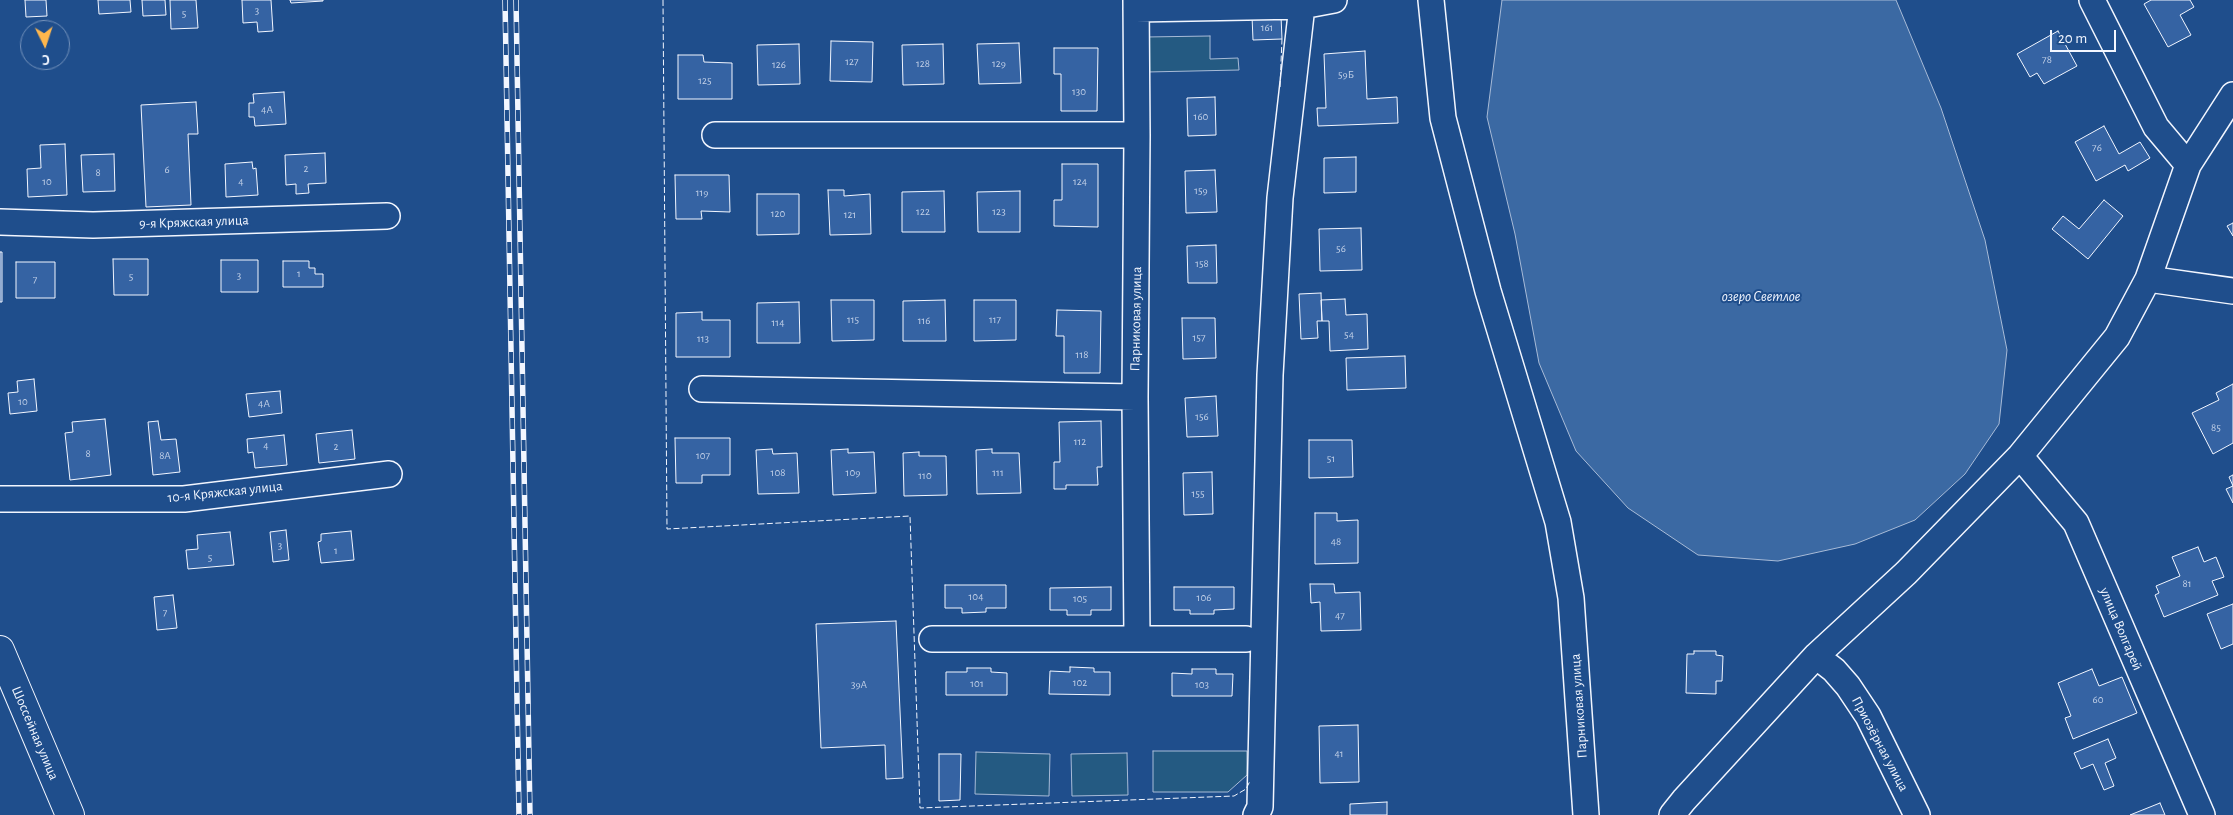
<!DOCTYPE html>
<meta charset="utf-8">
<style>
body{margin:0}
#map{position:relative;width:2233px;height:815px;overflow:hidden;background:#1f4e8c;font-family:"Alegreya Sans",sans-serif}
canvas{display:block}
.north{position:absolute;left:20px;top:20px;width:50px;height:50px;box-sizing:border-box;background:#1f4e8c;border:1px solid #7391ba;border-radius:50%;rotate:176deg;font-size:14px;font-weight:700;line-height:20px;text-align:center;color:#f2f6ff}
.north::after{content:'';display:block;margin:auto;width:18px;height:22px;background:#ffb74d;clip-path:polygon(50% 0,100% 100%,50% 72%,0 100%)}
.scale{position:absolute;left:2050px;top:30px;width:66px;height:22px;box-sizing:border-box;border:2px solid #f2f6ff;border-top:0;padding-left:6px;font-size:15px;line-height:18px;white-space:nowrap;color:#f2f6ff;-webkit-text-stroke:4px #1f4e8c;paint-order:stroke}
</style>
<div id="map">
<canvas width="2233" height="815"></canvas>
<div class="north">С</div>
<div class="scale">20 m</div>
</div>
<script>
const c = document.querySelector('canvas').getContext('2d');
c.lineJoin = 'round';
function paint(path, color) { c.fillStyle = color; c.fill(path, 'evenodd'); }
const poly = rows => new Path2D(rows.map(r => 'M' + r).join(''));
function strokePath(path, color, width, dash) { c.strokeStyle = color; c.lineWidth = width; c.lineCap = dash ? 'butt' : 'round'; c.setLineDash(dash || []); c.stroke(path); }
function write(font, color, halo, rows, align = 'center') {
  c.font = font + ' "Alegreya Sans",sans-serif'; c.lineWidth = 4; c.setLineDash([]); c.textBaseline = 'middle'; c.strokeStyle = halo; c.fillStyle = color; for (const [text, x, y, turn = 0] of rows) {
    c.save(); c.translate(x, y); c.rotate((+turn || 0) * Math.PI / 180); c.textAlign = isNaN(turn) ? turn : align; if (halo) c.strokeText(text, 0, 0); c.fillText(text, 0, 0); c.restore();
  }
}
const green = poly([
 [1210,36,1210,59,1238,58,1239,70,1147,72,1146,37,1210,36],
 [1153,751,1247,751,1247,775,1228,792,1153,792,1153,751],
 [976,752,1050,754,1049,796,975,794,976,752],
 [1127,753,1128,795,1072,796,1071,754,1127,753]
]);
paint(green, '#245a82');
strokePath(green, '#a8bbd7', 1);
const water = poly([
 [1502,0,1896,0,1941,108,1985,240,2007,350,1999,424,1965,474,1915,520,1855,544,1778,561,1698,555,1628,508,1576,451,1539,363,1515,234,1487,117,1502,0]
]);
paint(water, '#3b69a3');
strokePath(water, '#a8bbd7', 1);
const building = poly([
 [25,0,46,0,47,16,26,17,25,0],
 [98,0,130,0,131,12,99,14,98,0],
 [142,0,165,0,166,15,143,16,142,0],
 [170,0,196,0,198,28,171,29,170,0],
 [242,0,271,0,273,31,258,32,257,22,243,23,242,0],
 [290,0,323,0,323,1,291,3,290,0],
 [2151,0,2190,0,2194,7,2180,15,2191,35,2168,47,2144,4,2151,0],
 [1252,16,1281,16,1282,39,1253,40,1252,16],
 [2058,31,2077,66,2044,84,2037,73,2030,77,2017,54,2058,31],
 [831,41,873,42,872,82,830,81,831,41],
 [1019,43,1021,83,979,84,977,44,1019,43],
 [799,44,800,84,758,85,757,45,799,44],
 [943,44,944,84,903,85,902,45,943,44],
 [1054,48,1098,48,1097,111,1061,111,1061,74,1054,74,1054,48],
 [1365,51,1367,99,1397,97,1398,123,1318,126,1317,108,1326,108,1324,54,1365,51],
 [678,55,703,55,704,62,732,63,732,99,678,99,678,55],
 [284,92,286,124,255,126,254,117,249,117,249,103,254,103,253,94,284,92],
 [1215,97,1216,135,1188,136,1187,98,1215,97],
 [196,102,198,134,188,134,191,205,146,207,141,105,196,102],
 [2104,126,2119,154,2140,142,2150,158,2128,171,2125,165,2096,181,2075,142,2104,126],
 [65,144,67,195,28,197,27,169,41,168,40,145,65,144],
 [325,153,326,183,308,184,309,193,296,194,296,184,286,185,285,155,325,153],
 [114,154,115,191,83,192,81,155,114,154],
 [1356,157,1356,192,1324,193,1324,158,1356,157],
 [252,162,253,169,256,168,258,195,226,197,225,164,252,162],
 [1062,164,1098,164,1098,227,1054,226,1054,200,1062,200,1062,164],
 [1215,170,1217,212,1186,213,1185,171,1215,170],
 [675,175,729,175,730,212,701,211,702,219,676,219,675,175],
 [828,190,844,190,844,196,870,194,871,234,830,235,828,190],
 [944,191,945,232,902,232,902,192,944,191],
 [1020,191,1020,232,978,232,977,192,1020,191],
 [757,194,799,194,799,234,757,235,757,194],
 [2104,200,2123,216,2088,259,2052,229,2063,216,2079,229,2104,200],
 [2233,223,2233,236,2227,226,2233,223],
 [1361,228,1362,270,1320,271,1319,229,1361,228],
 [1216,245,1217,283,1188,283,1187,246,1216,245],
 [0,252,2,252,2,302,0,302,0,252],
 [113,259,148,259,148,295,114,295,113,259],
 [221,260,258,260,258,292,221,292,221,260],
 [283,261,309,261,309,268,315,268,315,274,323,274,323,287,283,287,283,261],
 [16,262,55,262,55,298,16,298,16,262],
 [1321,293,1322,321,1317,321,1318,338,1301,339,1299,294,1321,293],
 [1345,299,1346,315,1367,314,1368,349,1330,351,1329,321,1322,321,1321,300,1345,299],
 [831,300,874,300,874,340,832,341,831,300],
 [945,300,946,341,903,341,903,301,945,300],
 [974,300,1016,300,1016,340,974,341,974,300],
 [799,302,800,343,757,343,757,303,799,302],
 [1057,310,1101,311,1100,373,1064,373,1064,336,1056,336,1057,310],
 [702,312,702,320,730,320,730,357,676,357,676,313,702,312],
 [1182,318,1215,318,1216,358,1183,359,1182,318],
 [1405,356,1406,388,1347,390,1346,358,1405,356],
 [34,379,37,411,10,414,8,393,18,392,17,381,34,379],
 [2233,384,2233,443,2213,454,2192,413,2219,400,2216,393,2233,384],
 [280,391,282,413,249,417,246,394,280,391],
 [1216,396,1218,436,1187,437,1185,398,1216,396],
 [105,419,111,475,70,480,65,433,73,432,72,422,105,419],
 [158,421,161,440,176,439,180,472,153,475,148,422,158,421],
 [1101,421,1102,467,1097,467,1098,485,1066,485,1066,489,1054,489,1054,462,1060,462,1059,422,1101,421],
 [352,430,355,459,319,463,316,434,352,430],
 [284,435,287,465,255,468,253,452,248,453,247,439,284,435],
 [675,438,730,438,730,475,702,475,702,483,676,483,675,438],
 [1309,440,1352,440,1353,477,1309,478,1309,440],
 [772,449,773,454,797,453,799,493,758,494,756,450,772,449],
 [848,449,848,453,874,452,876,493,833,495,831,450,848,449],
 [992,449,992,453,1019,453,1021,493,977,494,976,450,992,449],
 [919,452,919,456,946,456,947,495,904,496,903,453,919,452],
 [1212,472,1213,514,1184,515,1183,473,1212,472],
 [2233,475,2233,503,2226,489,2233,486,2229,477,2233,475],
 [1315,513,1337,513,1337,521,1358,520,1358,563,1315,564,1315,513],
 [286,530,289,560,273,562,270,532,286,530],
 [351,531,354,560,321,563,318,542,321,541,321,534,351,531],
 [230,532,234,565,188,569,186,550,198,549,197,535,230,532],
 [2198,547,2204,562,2216,557,2224,577,2212,581,2218,595,2164,617,2155,595,2159,593,2156,586,2180,576,2172,557,2198,547],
 [1310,584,1334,584,1335,593,1360,592,1361,630,1321,631,1320,602,1311,603,1310,584],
 [945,585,1006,585,1006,608,986,608,986,612,962,613,962,608,945,608,945,585],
 [1111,587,1111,610,1091,610,1091,615,1067,615,1067,610,1050,610,1050,588,1111,587],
 [1174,587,1234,587,1234,609,1214,610,1214,614,1190,614,1190,610,1174,610,1174,587],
 [173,595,177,628,157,630,154,597,173,595],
 [2233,604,2233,644,2221,649,2207,614,2233,604],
 [896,621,903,778,886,779,885,745,821,748,816,624,896,621],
 [1694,651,1716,651,1716,655,1723,656,1722,681,1716,681,1716,694,1686,693,1687,654,1694,654,1694,651],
 [1070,667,1094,668,1094,672,1110,672,1110,695,1049,694,1050,671,1070,672,1070,667],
 [967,668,991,668,991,672,1007,673,1007,695,946,695,946,672,967,672,967,668],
 [1192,669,1216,669,1216,674,1233,674,1232,696,1172,696,1172,673,1192,674,1192,669],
 [2092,669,2099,686,2122,677,2137,713,2073,739,2065,718,2071,716,2058,683,2092,669],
 [1358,725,1359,782,1320,783,1319,726,1358,725],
 [2108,739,2116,758,2105,763,2114,786,2104,790,2093,764,2081,769,2074,753,2108,739],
 [939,754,961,754,960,800,939,801,939,754],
 [1387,802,1387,815,1350,815,1350,804,1387,802],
 [2160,803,2165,815,2130,815,2160,803]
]);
paint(building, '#3563a3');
strokePath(building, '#f2f6ff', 1);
const minor = poly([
 [1136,0,1137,135,1135,397,1137,638],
 [1431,0,1443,118,1488,291,1558,522,1571,598,1586,815],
 [2092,0,2156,127,2188,165],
 [1136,9,1302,6,1334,0],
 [715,135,1137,135],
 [0,222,93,225,387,216],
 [2148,279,2233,291],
 [702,389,1135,397],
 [2020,456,2076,523,2202,815],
 [0,499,184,499,389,474],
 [932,639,1246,639],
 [1816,656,1834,670,1848,686,1868,716,1917,815],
 [1256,815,1260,807,1270,375,1280,198,1302,6],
 [1672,815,1684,800,1816,656,1906,573,2020,456,2117,337,2148,279,2188,165,2233,95]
]);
const major = poly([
 [0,650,70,815]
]);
strokePath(minor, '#f2f6ff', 28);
strokePath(major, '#f2f6ff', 30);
strokePath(minor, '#1f4e8c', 25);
strokePath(major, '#1f4e8c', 28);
const rail = poly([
 [505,0,519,815],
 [516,0,530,815]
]);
strokePath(rail, '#f2f6ff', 5.5);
strokePath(rail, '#1f4e8c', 4, [11]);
strokePath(poly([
 [663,0,667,529,910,516,920,808,1234,796,1246,789,1250,781],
 [1280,87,1282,39]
]), '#f2f6ff', 1, [6, 2.5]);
write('11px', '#c3d1e8', null, [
 ["3",257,11],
 ["5",184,14],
 ["161",1267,28],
 ["78",2047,60],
 ["127",852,62],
 ["128",923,64],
 ["129",999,64],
 ["126",779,65],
 ["59Б",1346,75],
 ["125",705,81],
 ["130",1079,92],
 ["4А",267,110],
 ["160",1201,117],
 ["76",2097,148],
 ["2",306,169],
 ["6",167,170],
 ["8",98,173],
 ["10",47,182],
 ["4",241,182],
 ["124",1080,182],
 ["159",1201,191],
 ["119",702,193],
 ["122",923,212],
 ["123",999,212],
 ["120",778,214],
 ["121",850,215],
 ["56",1341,249],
 ["158",1202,264],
 ["1",299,274],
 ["3",239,276],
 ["5",131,277],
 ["7",35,280],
 ["115",853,320],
 ["117",995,320],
 ["116",924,321],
 ["114",778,323],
 ["54",1349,335],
 ["157",1199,338],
 ["113",703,339],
 ["118",1082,355],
 ["10",23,402],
 ["4А",264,404],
 ["156",1202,417],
 ["85",2216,428],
 ["112",1080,442],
 ["4",266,446],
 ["2",336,447],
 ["8",88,454],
 ["8А",165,456],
 ["107",703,456],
 ["51",1331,459],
 ["108",778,473],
 ["109",853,473],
 ["111",998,473],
 ["110",925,476],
 ["155",1198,494],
 ["48",1336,542],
 ["3",280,546],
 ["1",336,551],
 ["5",210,558],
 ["81",2187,584],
 ["104",976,597],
 ["106",1204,598],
 ["105",1080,599],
 ["7",165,613],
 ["47",1340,616],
 ["102",1080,683],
 ["101",977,684],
 ["39А",859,685],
 ["103",1202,685],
 ["60",2098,700],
 ["41",1339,754]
]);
write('14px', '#f2f6ff', '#1f4e8c', [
 ["9-я Кряжская улица",194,222,-2],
 ["Парниковая улица",1136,319,-89],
 ["10-я Кряжская улица",225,492,-6],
 ["улица Волгарей",2121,629,67],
 ["Парниковая улица",1579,706,-94],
 ["Шоссейная улица",35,733,67],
 ["Приозёрная улица",1880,744,62]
]);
write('italic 15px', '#f2f6ff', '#1f4e8c', [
 ["озеро Светлое",1761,296]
]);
</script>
